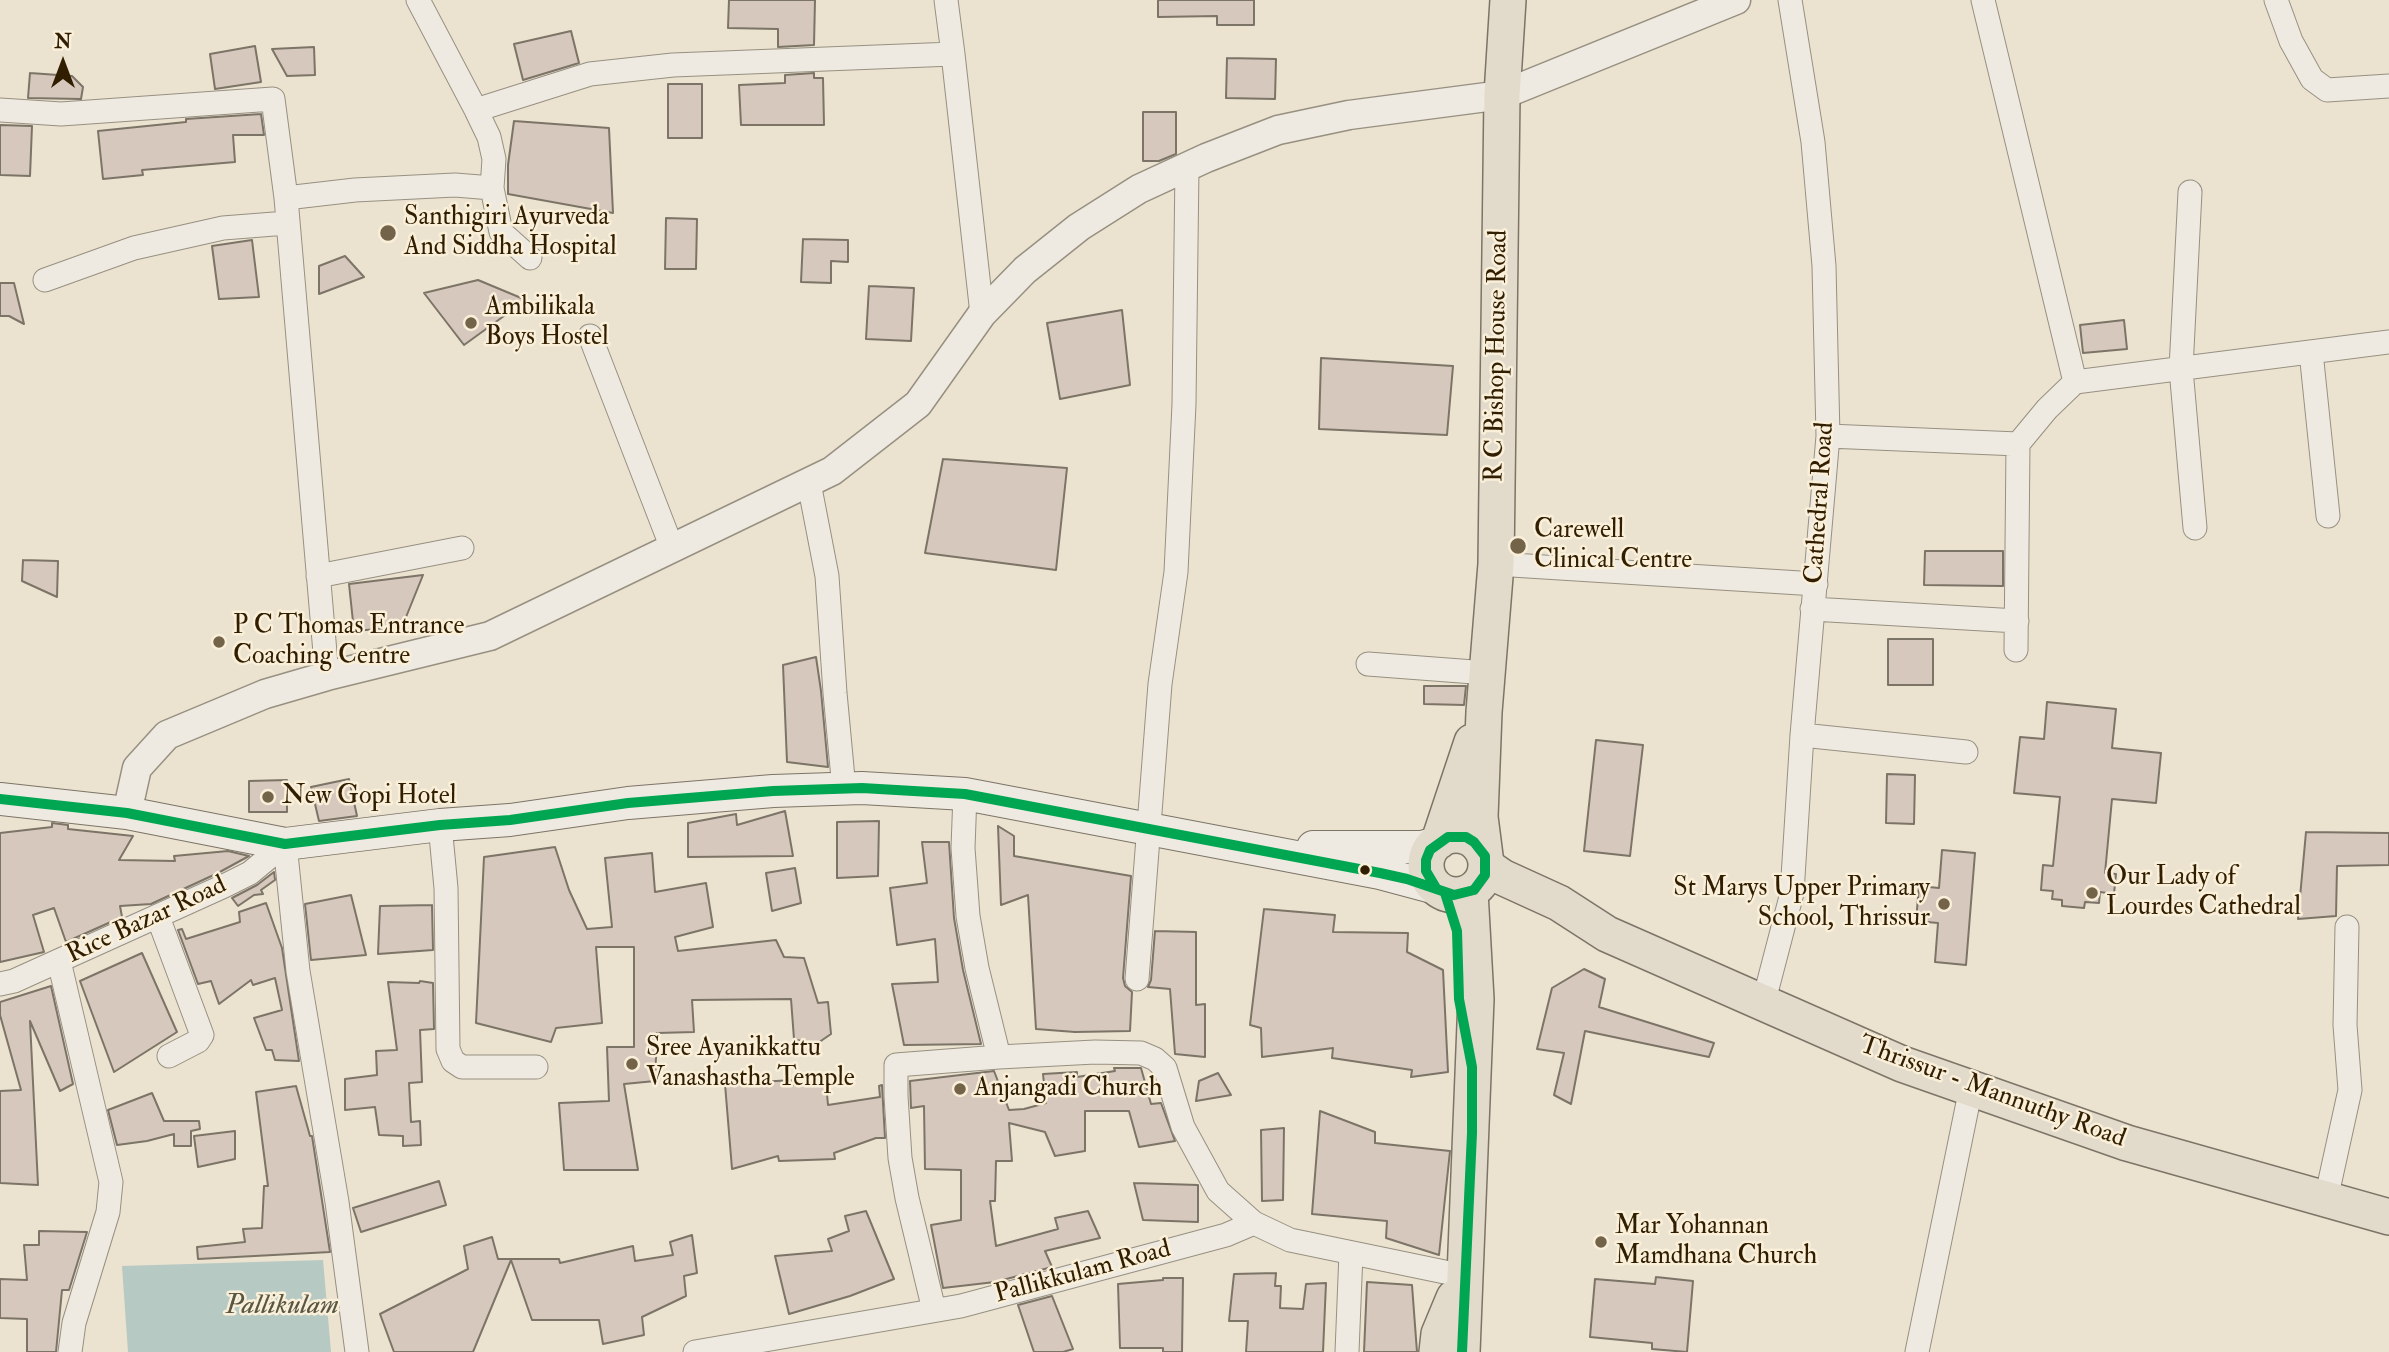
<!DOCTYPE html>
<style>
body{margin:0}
#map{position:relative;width:2389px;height:1352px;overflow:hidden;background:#ebe2d0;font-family:"IM FELL Double Pica",serif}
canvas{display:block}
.north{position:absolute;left:28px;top:28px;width:70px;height:70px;-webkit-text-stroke:5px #faefd9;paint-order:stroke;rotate:0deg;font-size:19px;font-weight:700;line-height:28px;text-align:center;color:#311e00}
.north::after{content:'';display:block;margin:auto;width:24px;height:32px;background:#311e00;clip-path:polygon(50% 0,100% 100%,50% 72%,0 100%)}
</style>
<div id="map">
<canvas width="2389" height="1352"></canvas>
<div class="north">N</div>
</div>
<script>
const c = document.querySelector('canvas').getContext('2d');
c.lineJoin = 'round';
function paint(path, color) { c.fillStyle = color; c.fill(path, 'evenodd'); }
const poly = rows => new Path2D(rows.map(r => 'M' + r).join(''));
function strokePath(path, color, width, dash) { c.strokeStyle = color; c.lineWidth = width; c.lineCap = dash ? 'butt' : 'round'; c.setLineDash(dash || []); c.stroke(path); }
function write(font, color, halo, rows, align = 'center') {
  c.font = font + ' "IM FELL Double Pica",serif'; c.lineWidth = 5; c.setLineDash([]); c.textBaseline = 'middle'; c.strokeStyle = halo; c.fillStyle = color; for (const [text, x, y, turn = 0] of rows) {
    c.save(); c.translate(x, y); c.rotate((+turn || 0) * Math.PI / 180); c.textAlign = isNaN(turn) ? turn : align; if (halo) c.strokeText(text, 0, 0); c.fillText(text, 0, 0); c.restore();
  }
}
paint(poly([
 [323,1260,331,1352,128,1352,122,1266]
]), '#b6c9c2');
const building = poly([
 [729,0,815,0,814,45,778,47,778,29,728,28,729,0],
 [1158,0,1254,0,1254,25,1217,25,1217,16,1158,17,1158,0],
 [571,31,579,63,523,80,514,44,571,31],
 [255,46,261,82,215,89,210,54,255,46],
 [314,47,315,75,287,76,272,49,314,47],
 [1227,58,1276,59,1275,99,1226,98,1227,58],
 [30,73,72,76,83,87,81,99,28,98,30,73],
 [814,73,814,78,823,78,824,125,741,125,739,85,785,83,785,75,814,73],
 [668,84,702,84,702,138,668,138,668,84],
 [1143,112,1176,112,1176,154,1159,161,1143,161,1143,112],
 [261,114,264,135,233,135,235,162,142,170,143,175,103,179,98,131,186,122,186,119,261,114],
 [514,121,609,128,613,213,508,194,508,165,514,121],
 [0,125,32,126,30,176,0,175,0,125],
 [666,218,697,219,696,269,665,269,666,218],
 [803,239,848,240,848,262,831,261,831,283,801,282,803,239],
 [252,240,259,297,219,299,212,246,252,240],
 [345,256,364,277,319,294,319,266,345,256],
 [478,280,526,300,464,345,424,293,478,280],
 [0,283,14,283,24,324,9,316,0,316,0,283],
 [869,286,914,288,911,341,866,339,869,286],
 [1122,310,1130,385,1060,399,1047,323,1122,310],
 [2124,320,2127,349,2083,353,2080,325,2124,320],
 [1321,358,1453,366,1447,435,1319,429,1321,358],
 [943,459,1067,468,1056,570,925,553,943,459],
 [1925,551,2003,551,2003,586,1924,585,1925,551],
 [23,560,58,561,57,597,22,581,23,560],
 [423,575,402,627,354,631,349,584,423,575],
 [1888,639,1933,639,1933,685,1888,685,1888,639],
 [816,657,821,691,828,767,787,762,783,665,816,657],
 [1424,686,1466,686,1464,705,1424,704,1424,686],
 [2047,702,2116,709,2112,748,2161,753,2156,803,2112,799,2105,873,2116,874,2114,894,2100,892,2099,903,2085,902,2084,908,2062,906,2062,900,2052,899,2053,891,2041,890,2043,865,2053,866,2060,797,2014,793,2020,737,2044,739,2047,702],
 [1596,740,1643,745,1630,856,1584,851,1596,740],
 [1887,774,1915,775,1914,824,1886,823,1887,774],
 [349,779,357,816,319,821,311,787,349,779],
 [287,780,287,812,249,812,249,781,287,780],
 [785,811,793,856,688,857,688,823,736,814,737,825,785,811],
 [879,821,878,876,837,878,837,822,879,821],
 [52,823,68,825,68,829,133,836,119,860,175,861,174,856,228,851,249,856,218,873,151,904,120,906,122,917,66,942,54,908,33,915,44,952,0,962,0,833,52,827,52,823],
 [998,826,1014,836,1014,856,1131,876,1123,978,1125,986,1132,992,1130,1031,1075,1032,1036,1029,1028,895,1001,905,998,826],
 [2306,832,2389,833,2389,865,2337,866,2336,916,2298,919,2306,832],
 [922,842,949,842,954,918,963,970,981,1044,904,1045,892,984,938,982,935,939,897,945,890,888,927,883,922,842],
 [555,847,569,890,587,929,612,927,605,858,652,853,655,892,706,883,713,927,675,937,678,951,776,940,784,957,804,958,818,1003,828,1002,831,1034,815,1045,794,1039,791,999,692,1000,694,1032,657,1033,655,1081,624,1084,638,1170,564,1170,559,1103,609,1101,607,1047,634,1047,634,947,596,947,602,1023,556,1028,551,1042,476,1023,484,857,555,847],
 [1942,850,1975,853,1966,965,1935,962,1938,923,1916,921,1919,886,1939,888,1942,850],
 [795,868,801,903,772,911,766,873,795,868],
 [274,872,275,880,261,890,263,894,254,895,238,906,232,898,257,885,274,872],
 [351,895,366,955,311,960,305,904,351,895],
 [266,903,282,948,299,1061,275,1060,272,1050,266,1050,254,1018,282,1010,275,978,253,985,251,980,219,1004,211,981,198,984,178,930,182,929,186,939,240,922,239,912,266,903],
 [432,905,433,950,378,954,380,906,432,905],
 [1264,909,1335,915,1333,932,1408,933,1407,952,1443,970,1448,1072,1411,1077,1412,1070,1332,1058,1333,1048,1262,1057,1261,1028,1250,1025,1264,909],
 [1155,931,1196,932,1196,1005,1205,1004,1205,1057,1175,1054,1170,989,1148,987,1151,980,1155,931],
 [142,953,177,1032,114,1072,80,981,142,953],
 [1584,969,1605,979,1599,1007,1714,1043,1709,1057,1585,1031,1571,1104,1554,1095,1564,1053,1537,1049,1552,988,1584,969],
 [420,981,433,983,434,1029,420,1030,422,1082,409,1083,411,1122,420,1121,421,1145,403,1146,403,1136,379,1135,375,1107,345,1110,345,1079,377,1075,376,1051,397,1050,388,982,419,983,420,981],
 [51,986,73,1084,60,1091,30,1021,38,1185,0,1183,0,1091,21,1090,0,1015,0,1002,51,986],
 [1114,1068,1141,1068,1151,1104,1161,1103,1175,1141,1139,1147,1129,1111,1085,1111,1085,1151,1055,1156,1045,1132,1009,1123,1012,1161,996,1161,995,1201,990,1201,996,1246,1058,1229,1055,1218,1088,1211,1100,1238,1045,1251,1052,1267,995,1282,943,1288,931,1225,961,1220,961,1170,925,1169,924,1106,911,1108,910,1081,994,1071,1009,1110,1024,1109,1046,1103,1043,1074,1077,1072,1077,1077,1115,1071,1114,1068],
 [1218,1073,1231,1095,1196,1101,1199,1081,1218,1073],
 [793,1080,793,1085,826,1083,828,1105,880,1097,879,1086,882,1085,885,1138,876,1138,834,1153,835,1159,779,1161,778,1156,732,1169,725,1084,793,1080],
 [296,1086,310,1136,312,1136,330,1252,198,1259,197,1247,245,1242,243,1229,262,1228,264,1186,268,1186,256,1092,296,1086],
 [152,1093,164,1121,199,1121,200,1129,191,1131,191,1146,174,1146,174,1134,147,1141,117,1145,108,1110,152,1093],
 [1320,1111,1375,1132,1375,1143,1450,1151,1439,1255,1386,1238,1387,1221,1312,1214,1320,1111],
 [1284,1128,1283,1200,1262,1201,1261,1130,1284,1128],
 [235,1131,235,1159,198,1167,194,1136,235,1131],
 [439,1181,446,1205,361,1232,353,1208,439,1181],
 [1134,1183,1198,1185,1198,1222,1143,1220,1134,1183],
 [866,1211,894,1279,850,1296,789,1314,775,1256,832,1251,828,1239,849,1231,845,1216,866,1211],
 [39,1231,87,1232,69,1290,62,1290,56,1352,27,1352,27,1319,0,1318,0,1279,27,1280,24,1245,39,1245,39,1231],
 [692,1235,697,1273,684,1276,686,1296,642,1317,644,1335,603,1344,599,1320,532,1320,511,1260,473,1352,394,1352,380,1314,468,1269,464,1246,492,1237,498,1259,559,1259,560,1263,633,1246,635,1261,673,1255,670,1242,692,1235],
 [1276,1273,1275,1286,1281,1286,1280,1308,1303,1309,1306,1284,1326,1283,1323,1352,1246,1352,1248,1321,1229,1321,1234,1274,1276,1273],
 [1656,1277,1693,1281,1687,1352,1652,1349,1652,1343,1590,1337,1595,1279,1655,1284,1656,1277],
 [1163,1278,1183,1278,1182,1352,1163,1352,1163,1348,1120,1348,1118,1284,1163,1280,1163,1278],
 [1367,1282,1412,1285,1417,1352,1364,1352,1367,1282],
 [1052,1296,1073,1349,1063,1352,1034,1352,1018,1305,1052,1296]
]);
paint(building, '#d7c8bd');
strokePath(building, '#7c7466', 2);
const minor = poly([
 [418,0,476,110,590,74,673,65,953,54,982,314],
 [946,0,953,54],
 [1983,0,2075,382],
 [2276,0,2291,41,2312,79,2327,90,2389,86],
 [0,110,61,114,273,99,286,198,327,676],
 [492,188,501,232,530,258],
 [2190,192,2181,369,2195,528],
 [286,198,355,190,455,185,492,188,494,159,489,137,476,110],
 [45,280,134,248,223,228,287,223],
 [590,336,672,548],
 [2311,352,2328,516],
 [1828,436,2018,444],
 [809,483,827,576,835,693,844,789],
 [1496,564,1816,584],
 [318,576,462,548],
 [1812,609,2017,621],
 [2016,650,2018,444,2047,409,2075,382,2389,342],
 [1368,664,1487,673],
 [1802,735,1966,752],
 [965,794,963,848,968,916,977,968,999,1057,1095,1052,1141,1053,1155,1059,1165,1068,1183,1127,1218,1191,1254,1223],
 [440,825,446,888,448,1049,453,1061,462,1067,536,1067],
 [285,844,298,971,337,1202,357,1352],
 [158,917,202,1035,198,1041,169,1056],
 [59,961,111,1182,108,1212,74,1323,70,1352],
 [1137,979,1160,684,1176,572,1184,404,1187,167],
 [0,984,14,981,224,886,250,873,285,844],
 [1763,1004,1792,893,1802,735,1828,436,1824,266,1813,142,1790,0],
 [2326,1199,2350,1090,2345,1025,2347,927],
 [934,1310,907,1198,900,1158,896,1096,896,1065,999,1057],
 [695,1352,961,1306,1226,1235,1254,1223,1290,1240,1464,1276],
 [1347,1352,1351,1253],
 [1917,1352,1971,1088]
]);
const tertiary = poly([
 [127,813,137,768,167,735,265,694,327,676,490,636,832,471,918,404,982,314,1025,270,1079,227,1139,189,1206,158,1278,130,1349,115,1502,95,1736,0]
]);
const secondary = poly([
 [0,799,127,813,285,844,440,825,510,820,628,803,773,791,862,788,965,794,1380,873,1436,888],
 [1313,847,1422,847,1437,843]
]);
const primary = poly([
 '1426 865a30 30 0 1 1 60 0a30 30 0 1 1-60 0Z',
 [1439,841,1472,742],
 [1485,856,1480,817,1484,712,1496,564,1502,95,1508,0],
 [1486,866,1502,877,1559,903,1607,934,1902,1064,2127,1143,2389,1217],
 [1437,1352,1439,1334,1454,1298],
 [1462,1352,1476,999,1470,892]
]);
strokePath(minor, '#979081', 25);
strokePath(tertiary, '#979081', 31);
strokePath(secondary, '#7c7466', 34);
strokePath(primary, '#7c7466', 38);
strokePath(minor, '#eeeae1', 23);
strokePath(tertiary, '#eeeae1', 28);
strokePath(secondary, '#eeeae1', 32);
strokePath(primary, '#e2dacb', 35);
strokePath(poly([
 [0,799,127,813,285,844,440,825,510,820,628,803,773,791,862,788,965,794,1380,873,1407,879,1454,895,1474,890,1485,875,1485,856,1474,842,1466,837,1448,837,1430,850,1426,860,1426,871,1436,888],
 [1445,893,1457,931,1459,999,1472,1067,1472,1133,1462,1352]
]), '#00a651', 10);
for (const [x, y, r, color] of [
 [388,233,9,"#726349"],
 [471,323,7,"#726349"],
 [1518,546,9,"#726349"],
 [219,642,7,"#726349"],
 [268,797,7,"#726349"],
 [1365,870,6,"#311e00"],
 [2092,893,7,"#726349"],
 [1944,904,7,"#726349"],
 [632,1064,7,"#726349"],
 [960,1089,7,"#726349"],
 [1601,1242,7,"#726349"]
]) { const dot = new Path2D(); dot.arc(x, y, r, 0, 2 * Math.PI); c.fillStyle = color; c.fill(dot); strokePath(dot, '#faefd9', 2.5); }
write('26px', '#311e00', '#faefd9', [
 ["Santhigiri Ayurveda",404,218],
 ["And Siddha Hospital",404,248],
 ["Ambilikala",485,308],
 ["Boys Hostel",485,338],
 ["Carewell",1534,531],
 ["Clinical Centre",1534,561],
 ["P C Thomas Entrance",233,627],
 ["Coaching Centre",233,657],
 ["New Gopi Hotel",282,797],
 ["Our Lady of",2106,878],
 ["Lourdes Cathedral",2106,908],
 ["St Marys Upper Primary",1930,889,"right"],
 ["School, Thrissur",1930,919,"right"],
 ["Sree Ayanikkattu",646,1049],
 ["Vanashastha Temple",646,1079],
 ["Anjangadi Church",974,1089],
 ["Mar Yohannan",1615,1227],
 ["Mamdhana Church",1615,1257]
], 'left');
write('26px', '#311e00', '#faefd9', [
 ["R C Bishop House Road",1498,356,-89],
 ["Cathedral Road",1821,503,-86],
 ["Rice Bazar Road",147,921,-25],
 ["Thrissur - Mannuthy Road",1992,1093,20],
 ["Pallikkulam Road",1083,1273,-15]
]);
write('italic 28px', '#585642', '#faefd9', [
 ["Pallikulam",282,1307]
]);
</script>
